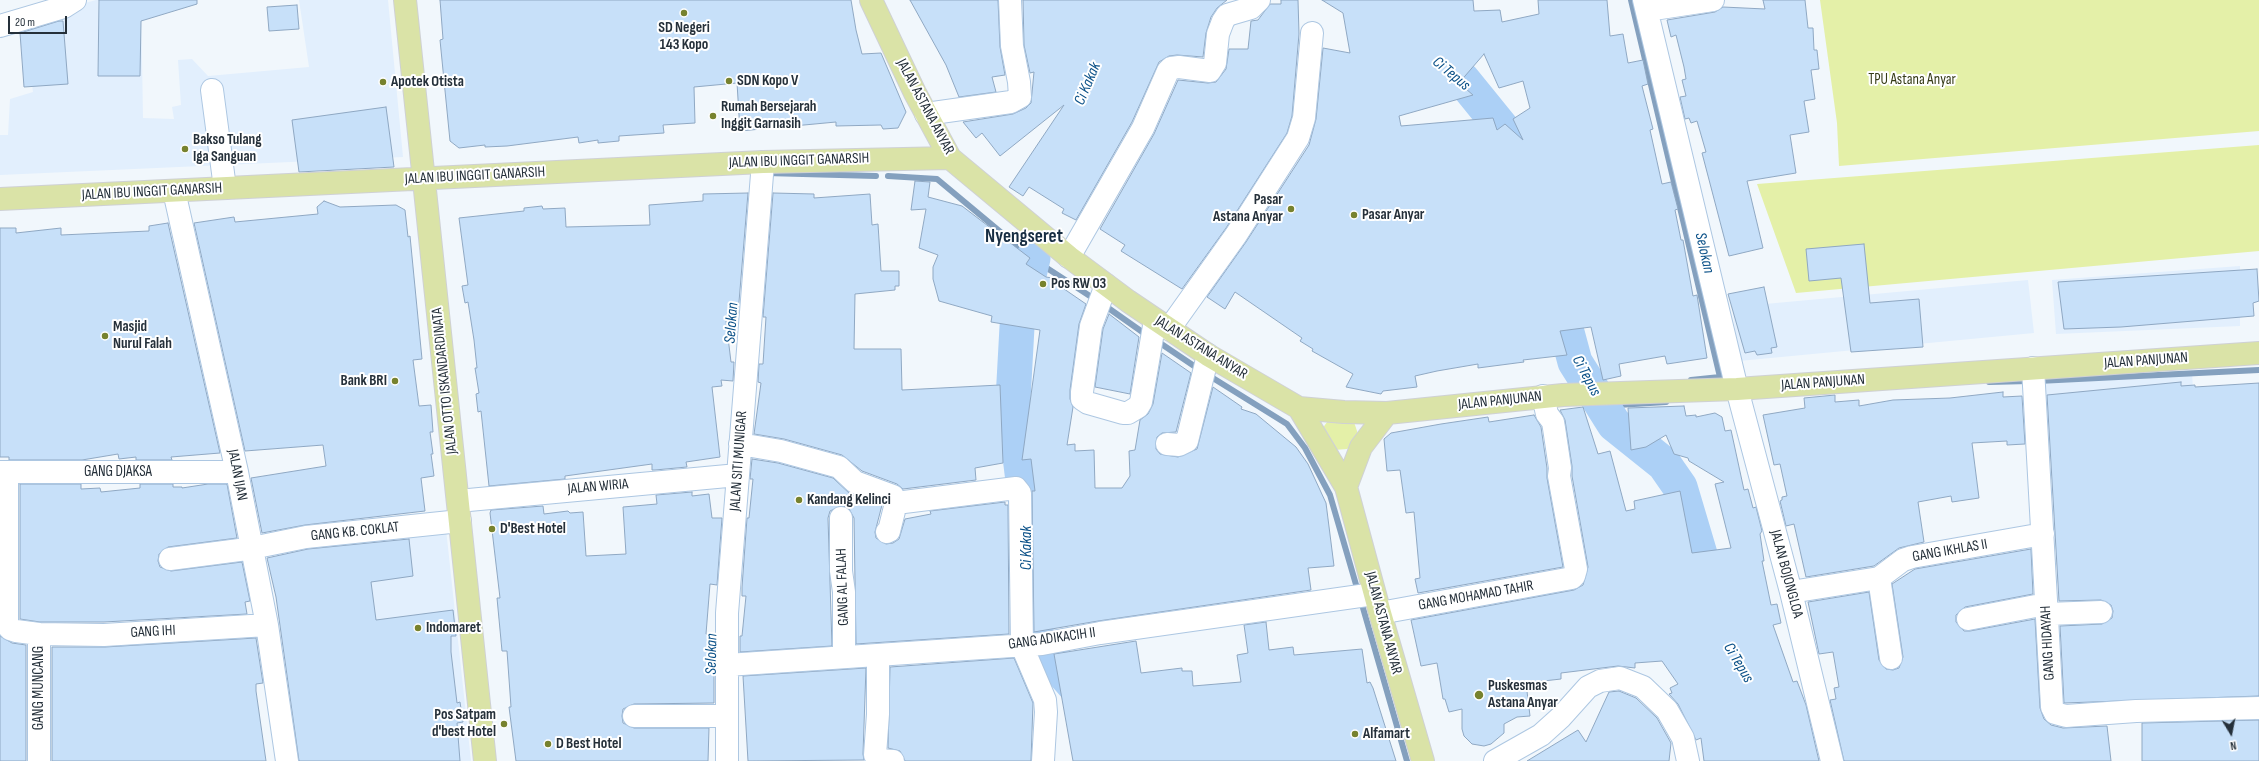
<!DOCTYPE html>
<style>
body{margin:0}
#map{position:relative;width:2259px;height:761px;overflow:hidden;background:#f1f7fc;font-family:"Sofia Sans Condensed",sans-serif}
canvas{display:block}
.north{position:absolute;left:2211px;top:713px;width:40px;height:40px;-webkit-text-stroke:3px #fff;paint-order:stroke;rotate:170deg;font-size:11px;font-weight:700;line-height:16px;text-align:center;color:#25303a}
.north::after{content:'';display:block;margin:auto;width:14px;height:18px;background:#25303a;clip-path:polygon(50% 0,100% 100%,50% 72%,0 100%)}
.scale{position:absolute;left:8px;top:16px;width:59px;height:18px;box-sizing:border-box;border:2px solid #25303a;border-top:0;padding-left:5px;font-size:12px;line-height:14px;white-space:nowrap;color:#25303a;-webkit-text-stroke:3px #fff;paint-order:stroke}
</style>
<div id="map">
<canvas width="2259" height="761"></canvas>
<div class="north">N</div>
<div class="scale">20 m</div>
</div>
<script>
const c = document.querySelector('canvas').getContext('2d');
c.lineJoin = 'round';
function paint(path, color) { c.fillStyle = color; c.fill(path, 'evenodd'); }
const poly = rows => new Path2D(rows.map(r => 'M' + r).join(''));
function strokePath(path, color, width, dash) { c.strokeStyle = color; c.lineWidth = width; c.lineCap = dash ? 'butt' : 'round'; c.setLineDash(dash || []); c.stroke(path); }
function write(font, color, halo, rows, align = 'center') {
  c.font = font + ' "Sofia Sans Condensed",sans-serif'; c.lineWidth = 4; c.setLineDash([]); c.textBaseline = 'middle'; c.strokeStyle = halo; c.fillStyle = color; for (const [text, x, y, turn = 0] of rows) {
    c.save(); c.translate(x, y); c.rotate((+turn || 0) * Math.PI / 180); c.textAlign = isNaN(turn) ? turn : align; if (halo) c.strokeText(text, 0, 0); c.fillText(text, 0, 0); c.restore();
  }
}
paint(poly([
 [96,0,141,0,143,118,174,119,172,107,181,105,178,60,192,59,208,76,309,67,299,0,388,0,403,157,0,175,0,135,8,135,10,99,33,92,24,20],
 [2240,266,2240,326,2056,334,2052,280],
 [2028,280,2034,333,1739,361,1732,307],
 [2192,372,2196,444,2043,453,2037,382],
 [446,529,471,761,391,761,335,607,326,538]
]), '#e2effd');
paint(poly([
 [1820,0,2259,0,2259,131,1839,166,1837,123],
 [2259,145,2259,251,1796,293,1757,184],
 [1330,418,1354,422,1358,434,1352,446,1347,449,1334,450,1322,429]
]), '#e4f0a8');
strokePath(poly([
 [1631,0,1720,377,1691,380],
 [766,173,876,176],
 [888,176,937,179,1033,259,1096,300],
 [1104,305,1148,336],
 [1157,341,1200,370],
 [1208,375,1287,424,1305,448,1330,495,1357,588],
 [2038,381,2259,370],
 [1989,382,2029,381],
 [1602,406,1666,402],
 [1361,601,1407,761]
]), '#84a0be', 6);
strokePath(poly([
 [1364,0,1367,9,1379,25,1430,56,1463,80,1532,165],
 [1554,284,1575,362,1614,424,1664,464,1680,487,1713,598],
 [1027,528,1027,513,1013,400,1017,327,1033,258],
 [1027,578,1033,626,1044,651,1089,702]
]), '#acd0f6', 35);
const building = poly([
 [99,0,197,0,197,4,141,21,140,76,98,76,99,0],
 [440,0,851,0,856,30,862,54,881,53,906,112,898,128,883,129,881,125,836,126,836,122,740,131,737,83,694,87,695,123,663,125,664,133,619,136,619,141,598,143,598,140,579,143,578,137,507,146,485,147,485,145,459,148,450,141,440,40,443,39,440,0],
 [910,0,998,0,1000,47,1005,75,992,77,996,92,959,97,946,65,910,0],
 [1023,0,1227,0,1217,8,1211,17,1206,33,1203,57,1177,55,1169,56,1159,62,1132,122,1076,220,1062,213,1064,209,1029,187,1023,196,1009,187,1064,105,1000,156,982,133,976,138,963,122,1013,114,1026,108,1031,103,1034,72,1030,73,1024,45,1023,0],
 [1281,0,1298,0,1299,34,1292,116,1287,133,1226,228,1182,289,1121,251,1125,245,1100,229,1154,134,1178,80,1208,83,1216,82,1226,69,1229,49,1248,49,1251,21,1258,20,1270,4,1281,4,1281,0],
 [1322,0,1473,0,1474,11,1500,10,1502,22,1539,14,1538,0,1607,0,1610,36,1623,34,1628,63,1643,60,1648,84,1642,86,1653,129,1650,130,1662,184,1671,182,1678,209,1675,210,1681,240,1683,240,1693,296,1697,295,1707,358,1667,364,1665,356,1619,364,1621,376,1603,380,1591,327,1560,331,1567,355,1523,360,1524,362,1478,368,1478,364,1437,371,1415,376,1417,387,1383,391,1381,394,1346,387,1353,374,1312,351,1313,349,1300,341,1302,338,1235,292,1225,309,1207,297,1246,242,1309,145,1316,119,1323,48,1350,53,1343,13,1322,0],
 [1484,54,1499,88,1523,81,1530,108,1513,119,1523,140,1505,124,1497,130,1493,118,1401,126,1399,116,1473,95,1459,83,1484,54],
 [1763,0,1805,0,1808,28,1813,28,1814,50,1817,50,1819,69,1811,70,1815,99,1804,101,1809,132,1790,135,1796,173,1747,181,1763,248,1729,256,1702,153,1706,152,1697,121,1691,123,1689,118,1685,119,1680,97,1686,96,1682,80,1686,79,1684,67,1676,35,1671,37,1667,20,1715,12,1723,7,1765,9,1763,0],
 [297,5,299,29,269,31,267,7,297,5],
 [59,21,63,21,68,84,24,87,20,33,59,21],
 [386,107,394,167,299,172,292,120,386,107],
 [915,181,930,182,928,197,962,206,1030,258,1026,264,1046,277,1052,278,1051,280,1086,304,1079,324,1070,390,1070,399,1073,407,1067,445,1075,444,1075,451,1094,450,1095,488,1122,488,1130,476,1129,451,1135,450,1140,420,1148,414,1153,404,1162,353,1191,373,1176,432,1162,433,1157,437,1156,449,1160,454,1178,457,1197,449,1213,387,1242,407,1241,409,1256,414,1296,447,1308,464,1326,503,1334,566,1308,568,1311,590,1098,621,1034,632,1032,491,1035,491,1031,459,1022,460,1040,330,991,322,992,316,939,301,933,279,933,267,938,255,919,248,926,209,911,210,915,181],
 [748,193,738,314,731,313,731,321,726,321,731,362,734,362,733,381,721,380,722,386,712,387,720,457,686,462,687,467,655,470,652,470,652,464,565,476,565,479,489,486,481,411,478,412,476,394,479,393,475,368,477,368,474,340,468,302,465,303,462,286,468,285,459,218,524,211,524,208,542,206,543,209,565,208,566,227,650,225,649,205,703,201,703,194,748,193],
 [773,193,814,194,814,198,870,194,872,225,878,224,881,271,899,271,899,286,895,286,895,290,855,294,854,349,901,349,902,390,1000,385,1003,463,975,468,976,480,903,489,897,484,862,471,842,455,784,439,754,434,761,383,758,382,759,364,763,364,766,317,763,317,773,193],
 [324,201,340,207,396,205,405,210,408,237,410,236,422,359,413,360,419,406,431,405,433,432,430,432,433,454,431,454,434,476,421,478,425,511,305,525,262,533,251,478,326,466,323,445,245,451,194,223,234,217,235,222,318,214,317,207,324,201],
 [168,223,220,453,171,457,172,460,136,460,136,457,119,459,118,454,82,460,9,460,9,457,0,457,0,228,16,228,16,233,61,228,61,235,149,231,149,226,168,223],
 [1864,244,1870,303,1919,299,1923,347,1851,352,1841,278,1809,281,1806,249,1864,244],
 [2257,269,2259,301,2253,303,2254,316,2121,327,2064,329,2058,282,2257,269],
 [1764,287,1777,347,1771,348,1772,353,1757,355,1755,351,1745,353,1728,294,1764,287],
 [1109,314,1139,337,1130,394,1095,387,1103,329,1109,314],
 [2181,382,2181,386,2195,385,2195,387,2259,383,2259,696,2064,703,2060,626,2102,624,2112,618,2113,611,2111,605,2101,600,2059,601,2047,395,2181,382],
 [2003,392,2003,397,2022,396,2025,444,2007,445,2007,441,1972,443,1979,498,1952,502,1951,496,1918,502,1924,542,1899,548,1874,566,1806,577,1794,524,1786,526,1780,501,1782,500,1782,497,1787,496,1780,464,1774,465,1763,415,1805,408,1804,398,1835,395,1835,402,1859,400,1859,406,1893,400,1950,398,2003,392],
 [1684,406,1686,416,1696,415,1696,417,1715,413,1722,417,1725,431,1731,430,1744,490,1748,489,1753,508,1756,507,1762,531,1760,534,1764,561,1762,561,1771,605,1777,604,1781,623,1773,625,1793,682,1797,681,1806,705,1819,761,1704,761,1701,738,1696,740,1678,704,1669,694,1672,693,1670,688,1678,684,1662,661,1635,663,1635,668,1618,666,1561,673,1561,679,1526,683,1530,716,1517,717,1504,724,1504,733,1491,744,1484,746,1472,744,1464,736,1462,729,1462,709,1449,712,1445,699,1443,699,1437,663,1421,666,1411,620,1574,590,1583,585,1588,567,1572,476,1572,466,1565,420,1560,410,1583,407,1598,454,1610,451,1626,511,1635,509,1634,501,1680,491,1692,553,1731,548,1715,484,1724,482,1689,461,1688,458,1674,454,1666,435,1646,447,1631,450,1628,408,1684,406],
 [1534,415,1541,427,1547,468,1547,478,1563,567,1418,593,1415,579,1420,578,1414,512,1406,513,1400,470,1387,471,1384,439,1391,433,1441,424,1488,417,1489,422,1534,415],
 [752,459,778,463,833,478,850,494,882,505,875,532,876,538,886,544,893,543,899,539,905,519,931,514,930,511,1005,502,1005,505,1008,505,1009,634,856,644,854,518,848,507,841,506,830,511,828,518,832,646,740,652,740,636,742,636,746,596,742,596,742,587,747,518,749,518,753,479,750,479,752,459],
 [20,484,81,484,81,489,100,488,101,492,140,488,140,484,173,484,173,487,182,487,182,488,208,484,227,484,237,538,168,547,159,554,158,561,160,567,171,571,242,562,250,601,245,602,247,614,104,622,40,622,20,619,20,484],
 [692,492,692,496,709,494,712,518,722,518,717,585,710,584,706,634,714,635,714,703,634,704,623,709,622,716,623,723,634,728,709,728,708,761,516,761,509,707,511,707,507,651,502,651,497,598,500,598,490,513,491,510,543,506,544,514,568,511,570,513,583,512,586,556,626,554,623,507,657,504,656,495,692,492],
 [409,539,413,576,371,582,376,620,453,610,456,636,451,636,451,652,457,703,460,702,463,722,457,723,460,761,299,761,276,597,267,558,308,549,409,539],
 [2031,549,2033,594,1965,607,1956,615,1956,622,1964,631,1970,631,2035,619,2040,708,2044,719,2051,725,2063,728,2107,726,2111,761,1844,761,1830,700,1836,699,1834,688,1839,687,1833,652,1819,654,1808,602,1869,592,1879,660,1886,669,1893,670,1899,668,1903,657,1892,584,1915,569,2031,549],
 [1266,622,1269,650,1293,647,1294,655,1362,649,1367,683,1370,682,1373,688,1396,761,1073,761,1054,654,1136,641,1141,673,1182,668,1182,671,1192,671,1193,686,1241,682,1237,655,1248,653,1244,625,1266,622],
 [0,636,12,643,26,645,26,761,0,761,0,636],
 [256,638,263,683,256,684,256,691,266,761,52,761,52,647,105,647,256,638],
 [1014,658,1033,703,1031,761,905,761,900,751,888,748,890,667,1014,658],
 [866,668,863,754,864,760,748,761,743,676,866,668],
 [1619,691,1636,698,1657,718,1671,743,1669,761,1527,761,1578,730,1586,742,1609,692,1619,691],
 [2259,720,2259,761,2142,761,2142,723,2259,720]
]);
paint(building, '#c7e0f9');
strokePath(building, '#8fa8c3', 1);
const minor = poly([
 [1644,0,1737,389,1791,592,1832,761],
 [1647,10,1713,0],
 [0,26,64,7,75,0],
 [212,90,225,188],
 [926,114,1011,102,1020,97,1019,82,1012,46,1010,0],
 [174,191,237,472,267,625,287,761],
 [1069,257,1143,128,1168,71,1171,68,1179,67,1210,71,1215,63,1218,34,1223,21,1227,15,1251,8,1259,0],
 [1106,285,1091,326,1082,392,1082,399,1088,403,1123,413,1128,413,1138,407,1141,402,1155,320],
 [1169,329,1236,235,1298,138,1304,118,1312,33],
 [2033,368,2052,707,2055,713,2066,716,2136,711,2259,708],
 [740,444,781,451,839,467,855,482,893,496,896,503],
 [1167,444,1179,445,1187,441,1208,355],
 [0,472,237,472],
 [7,472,7,625,10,629,16,631,39,634,39,761],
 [458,501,738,475],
 [841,518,841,571,844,592,844,657],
 [887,532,889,531,896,503,1016,488,1020,493,1022,646,1045,700,1046,712,1043,761],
 [170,559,247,549,306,537,460,521],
 [1879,578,1891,658],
 [1791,592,1879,578,1903,560,1912,557,2043,534],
 [1380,613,1572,578,1574,576,1576,569,1559,476,1560,468,1554,428,1553,422,1547,414,1543,396],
 [2047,614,2101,612],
 [1968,619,2046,604],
 [39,634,104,635,267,625],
 [878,655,878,714,875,755,879,760,893,761],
 [727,665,1042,644,1100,633,1374,594],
 [634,716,727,716],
 [727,761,727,613,763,162],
 [1495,761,1541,735,1561,717,1588,687,1600,681,1620,678,1643,687,1667,710,1683,738,1688,761]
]);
const major = poly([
 [405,0,485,761],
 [871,0,915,93,950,158,1069,257,1128,301,1208,355,1299,408,1346,487,1380,613,1423,761],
 [0,199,763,162,950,158],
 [1299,408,1344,412,1387,413,1563,395,1737,389,2259,353],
 [1346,487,1361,447,1387,413]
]);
strokePath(minor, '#adc7e2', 24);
strokePath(major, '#cfd1d4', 24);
strokePath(minor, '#fff', 22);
strokePath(major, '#dae3a7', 22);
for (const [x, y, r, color] of [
 [684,13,4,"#77822e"],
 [729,81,4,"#77822e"],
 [383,82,4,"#77822e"],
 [713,116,4,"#77822e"],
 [185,149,4,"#77822e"],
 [1291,209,4,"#77822e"],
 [1354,215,4,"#77822e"],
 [1043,284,4,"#77822e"],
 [105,336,4,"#77822e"],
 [395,381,4,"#77822e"],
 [799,500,4,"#77822e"],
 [492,529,4,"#77822e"],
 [418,628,4,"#77822e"],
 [1479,695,5,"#77822e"],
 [504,724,4,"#77822e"],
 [1355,734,4,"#77822e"],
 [548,744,4,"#77822e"]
]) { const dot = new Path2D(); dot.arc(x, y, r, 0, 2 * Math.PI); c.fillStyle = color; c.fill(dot); strokePath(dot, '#fff', 1.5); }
write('bold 15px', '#25303a', '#fff', [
 ["SD Negeri",684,28,"center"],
 ["143 Kopo",684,45,"center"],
 ["SDN Kopo V",737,81],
 ["Apotek Otista",391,82],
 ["Rumah Bersejarah",721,107],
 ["Inggit Garnasih",721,124],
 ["Bakso Tulang",193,140],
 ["Iga Sanguan",193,157],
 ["Pasar",1283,200,"right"],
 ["Astana Anyar",1283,217,"right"],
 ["Pasar Anyar",1362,215],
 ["Pos RW 03",1051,284],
 ["Masjid",113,327],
 ["Nurul Falah",113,344],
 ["Bank BRI",387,381,"right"],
 ["Kandang Kelinci",807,500],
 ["D'Best Hotel",500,529],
 ["Indomaret",426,628],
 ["Puskesmas",1488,686],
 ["Astana Anyar",1488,703],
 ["Pos Satpam",496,715,"right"],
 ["d'best Hotel",496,732,"right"],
 ["Alfamart",1363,734],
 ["D Best Hotel",556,744]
], 'left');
write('15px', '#353a16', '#fff', [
 ["TPU Astana Anyar",1912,80]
]);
write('15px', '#25303a', '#fff', [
 ["JALAN ASTANA ANYAR",925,107,62],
 ["JALAN IBU INGGIT GANARSIH",799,161,-2],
 ["JALAN IBU INGGIT GANARSIH",475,176,-3],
 ["JALAN IBU INGGIT GANARSIH",152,192,-3],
 ["JALAN ASTANA ANYAR",1201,348,32],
 ["JALAN PANJUNAN",2146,361,-4],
 ["JALAN OTTO ISKANDARDINATA",445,381,-96],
 ["JALAN PANJUNAN",1823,383,-4],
 ["JALAN PANJUNAN",1500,401,-6],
 ["JALAN SITI MUNIGAR",739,461,-86],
 ["GANG DJAKSA",118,472],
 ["JALAN IJAN",237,475,79],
 ["JALAN WIRIA",598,487,-5],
 ["GANG KB. COKLAT",355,532,-6],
 ["GANG IKHLAS II",1950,551,-10],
 ["JALAN BOJONGLOA",1786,574,75],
 ["GANG AL FALAH",843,587,-92],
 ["GANG MOHAMAD TAHIR",1476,596,-10],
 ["JALAN ASTANA ANYAR",1383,623,75],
 ["GANG IHI",153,632,-3],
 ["GANG ADIKACIH II",1052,639,-8],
 ["GANG HIDAYAH",2048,643,-93],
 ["GANG MUNCANG",39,688,-90]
]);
write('italic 16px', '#0b5188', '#fff', [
 ["Ci Tepus",1451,74,40],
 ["Ci Kakak",1088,84,-67],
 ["Selokan",1704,253,77],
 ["Selokan",732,323,-86],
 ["Ci Tepus",1586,376,62],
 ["Ci Kakak",1027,548,-90],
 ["Selokan",712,654,-89],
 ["Ci Tepus",1738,663,59]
]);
write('bold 19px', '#182e43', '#fff', [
 ["Nyengseret",1024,237]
]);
</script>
